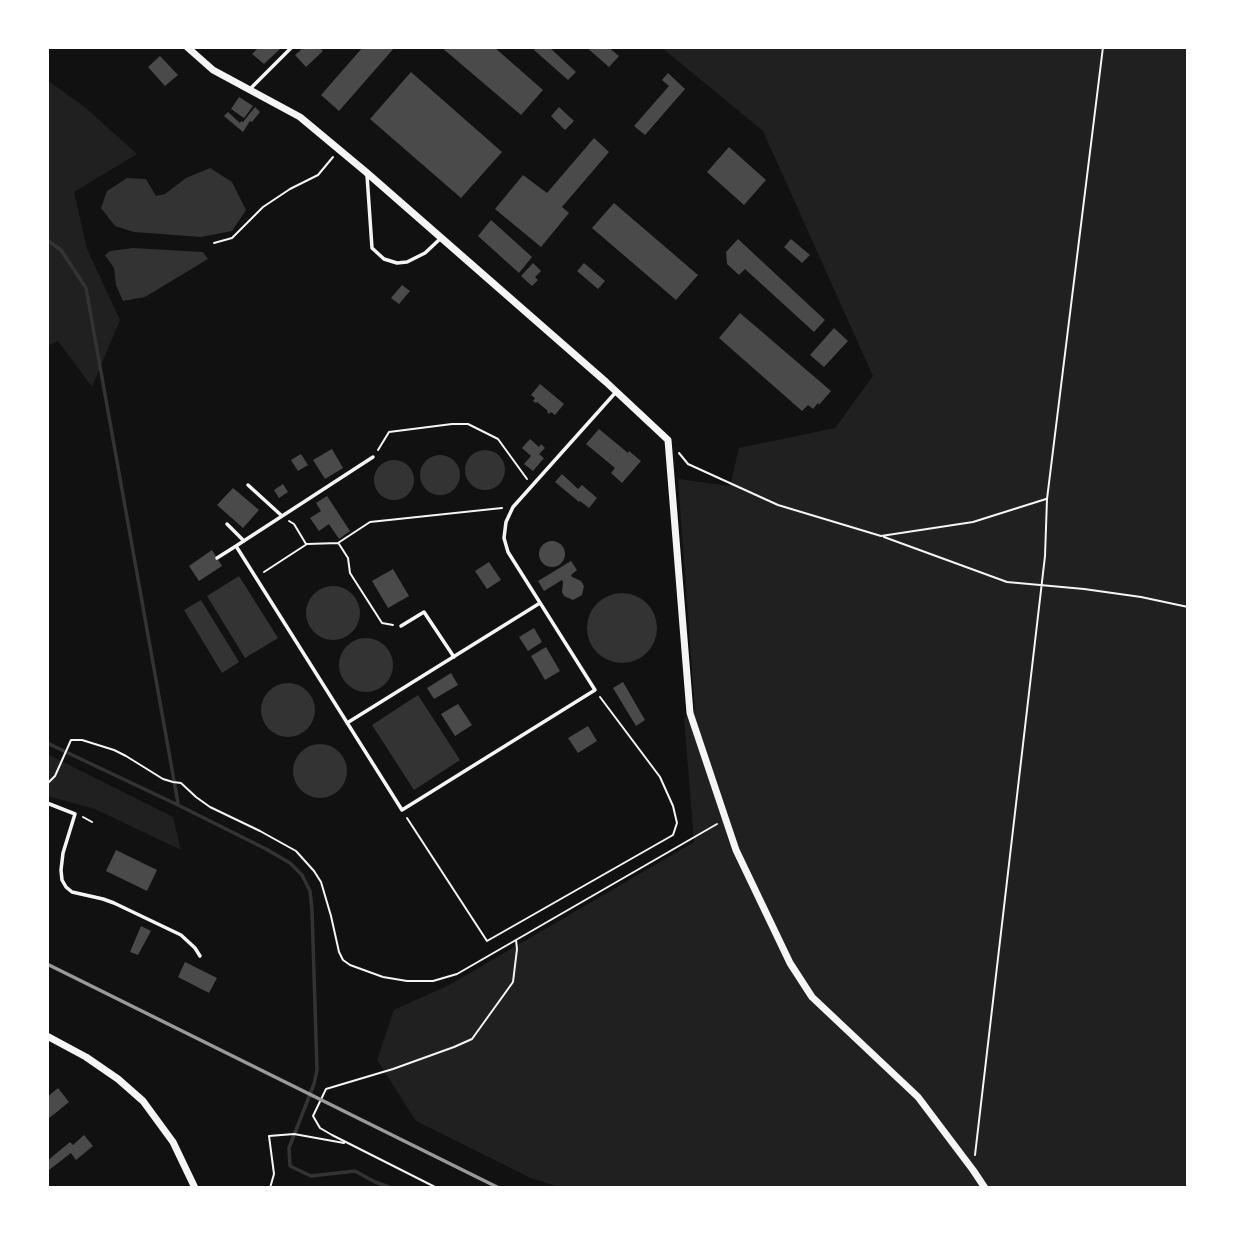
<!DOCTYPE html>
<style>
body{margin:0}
#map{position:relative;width:1235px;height:1235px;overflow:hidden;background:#111;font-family:"Nunito Sans",sans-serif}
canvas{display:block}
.frame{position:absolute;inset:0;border:49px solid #fff;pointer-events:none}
</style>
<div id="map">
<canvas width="1235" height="1235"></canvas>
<div class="frame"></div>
</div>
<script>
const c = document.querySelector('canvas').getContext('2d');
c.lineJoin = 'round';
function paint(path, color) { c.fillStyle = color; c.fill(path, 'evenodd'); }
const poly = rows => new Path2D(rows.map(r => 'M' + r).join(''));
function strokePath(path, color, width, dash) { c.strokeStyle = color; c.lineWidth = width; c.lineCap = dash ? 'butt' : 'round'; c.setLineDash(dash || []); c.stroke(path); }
paint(poly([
 [661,47,1188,47,1188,1188,563,1188,533,1179,416,1121,377,1060,394,1010,451,984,694,842,684,718,695,710,678,479,730,486,739,448,835,428,873,376,763,131],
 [47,80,86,108,137,154,74,192,87,249,120,320,92,387,58,341,47,346],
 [47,754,173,817,181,850,95,809,47,796]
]), '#202020');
paint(poly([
 [210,168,232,182,246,210,232,231,201,237,134,232,115,226,101,208,107,191,127,178,146,179,156,196,165,194,186,178],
 [133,248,203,252,208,259,145,297,123,301,116,285,114,268,105,255,110,251],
 '465 470a20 20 0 1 1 40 0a20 20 0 1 1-40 0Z',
 '420 475a20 20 0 1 1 40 0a20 20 0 1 1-40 0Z',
 '374 480a20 20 0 1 1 40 0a20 20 0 1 1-40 0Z',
 [239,576,278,638,245,658,207,596],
 '306 613a27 27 0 1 1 54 0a27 27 0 1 1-54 0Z',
 '587 628a35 35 0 1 1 70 0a35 35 0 1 1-70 0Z',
 [201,600,239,662,222,673,184,610],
 '339 665a27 27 0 1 1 54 0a27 27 0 1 1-54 0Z',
 '261 710a27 27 0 1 1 54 0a27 27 0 1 1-54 0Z',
 [418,695,460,760,414,790,372,725],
 '293 771a27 27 0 1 1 54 0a27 27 0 1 1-54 0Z'
]), '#333');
strokePath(poly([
 [47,240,61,250,86,288,178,803],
 [47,743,178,805,266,849,290,863,302,875,310,891,312,910,317,1070,314,1084,289,1148,290,1166,311,1176,355,1171,375,1182,392,1188]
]), '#333', 3.5);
paint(poly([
 [259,47,282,47,264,64,252,54],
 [304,47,319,47,323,51,306,67,295,55],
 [363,47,395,47,339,111,321,95],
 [441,47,494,47,543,90,521,115],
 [536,47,549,47,576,72,568,80,534,50],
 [586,47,608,47,619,56,609,67],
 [160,56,178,75,165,86,148,67],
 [411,72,502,152,461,198,370,119],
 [668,73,685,89,645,135,634,126,669,86,662,80],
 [239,97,253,106,244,118,231,109],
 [255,107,260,112,252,122,250,121,243,132,224,116,228,112,240,123,241,121,243,122],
 [559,107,574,121,565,130,551,116],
 [594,138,609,152,562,207,569,213,541,247,495,209,523,175,547,193],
 [729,147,766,180,744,205,707,172],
 [614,203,698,275,676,300,592,228],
 [491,220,532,257,519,273,478,236],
 [738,239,825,320,814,332,745,269,739,275,727,264,726,252],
 [791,239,810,255,802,263,784,247],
 [533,263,541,271,535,277,538,280,532,286,521,276],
 [584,263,605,281,598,289,577,271],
 [402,285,410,291,399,304,391,298],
 [740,313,831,391,819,405,818,403,813,409,808,405,802,411,719,338],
 [834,328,848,341,824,367,810,355],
 [540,384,564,404,555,415,551,412,549,414,547,412,548,411,537,402,536,403,533,401,535,398,531,395],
 [599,429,628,453,629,451,641,461,622,483,611,473,615,468,586,444],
 [530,439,539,447,541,444,545,448,539,454,544,458,533,471,524,464,531,456,522,448],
 [332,449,343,468,325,479,313,460],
 [301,454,308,465,298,471,291,460],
 [562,474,578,489,582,485,597,498,589,508,580,501,579,502,555,482],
 [283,484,288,492,279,498,274,490],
 [233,488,259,510,243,528,217,505],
 [327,496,350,531,339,539,329,524,319,531,310,518,321,511,316,503],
 '539 554a13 13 0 1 1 26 0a13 13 0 1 1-26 0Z',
 [212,550,222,566,199,581,189,566],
 [571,561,577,570,571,575,572,577,581,581,584,586,582,595,573,600,564,596,562,592,563,582,562,580,544,591,538,581],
 [489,562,501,580,487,589,475,571],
 [393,569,409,596,388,608,372,581],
 [534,628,542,642,528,651,519,637],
 [546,647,560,671,545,680,531,656],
 [451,673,458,685,434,699,427,688],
 [623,682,645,720,636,726,613,688],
 [458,704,472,725,455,736,441,714],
 [588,726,597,741,578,753,568,738],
 [116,850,157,870,147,891,106,871],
 [141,926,151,931,138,955,130,952],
 [185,962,217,978,209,993,178,977],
 [58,1088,69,1102,47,1120,47,1097],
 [84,1135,93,1146,76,1160,71,1153,49,1170,47,1168,47,1161,70,1142,73,1145]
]), '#4a4a4a');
strokePath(poly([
 [214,243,232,238,263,207,290,189,318,175,333,157],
 [378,450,389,432,452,424,468,424,498,439,527,479],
 [679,453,688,464,778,505,881,536,973,522,1046,499],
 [289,521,294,524,306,544],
 [884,537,1007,582,1084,589,1141,597,1188,607],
 [339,544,348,558,350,573,382,623,393,625],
 [264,572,307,544,338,543,370,522,502,508],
 [47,784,55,776,71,740,82,740,114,750,126,756,163,779,173,782,181,783,196,797,210,807,260,831,296,851,314,871,321,882,331,916,339,952,343,960,350,965,383,977,407,981,433,981,457,974,717,824],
 [83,817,92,822],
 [407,818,487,941,673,835,677,823,673,806,660,777,600,697],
 [975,1155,1045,556,1047,499,1103,47],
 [270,1188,274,1174,269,1136,294,1134,344,1143],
 [437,1188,332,1135,320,1128,313,1116,326,1089,393,1069,454,1047,472,1039,513,982,517,949,516,940]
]), '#f5f5f5', 2);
strokePath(poly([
 [251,88,292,47],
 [367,175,372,248,384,259,397,263,407,262,425,253,441,238],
 [373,457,236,546,402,810,595,690,508,552,504,538,506,522,513,507,616,392],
 [248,485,282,516],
 [227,524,244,541],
 [217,558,236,546],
 [401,626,424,612,454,657],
 [347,723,540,603],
 [47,803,75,814,63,853,61,870,62,880,66,887,72,892,103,899,114,903,181,935,195,948,200,956]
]), '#f5f5f5', 3.5);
strokePath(poly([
 [187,47,213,70,300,117,366,172,606,382,668,440,690,713,736,850,790,963,812,997,918,1097,973,1170,985,1188],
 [47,1036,86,1057,118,1079,143,1101,173,1142,195,1188]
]), '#f5f5f5', 7);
strokePath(poly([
 [47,964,499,1188]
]), '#9a9a9a', 3.5);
</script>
